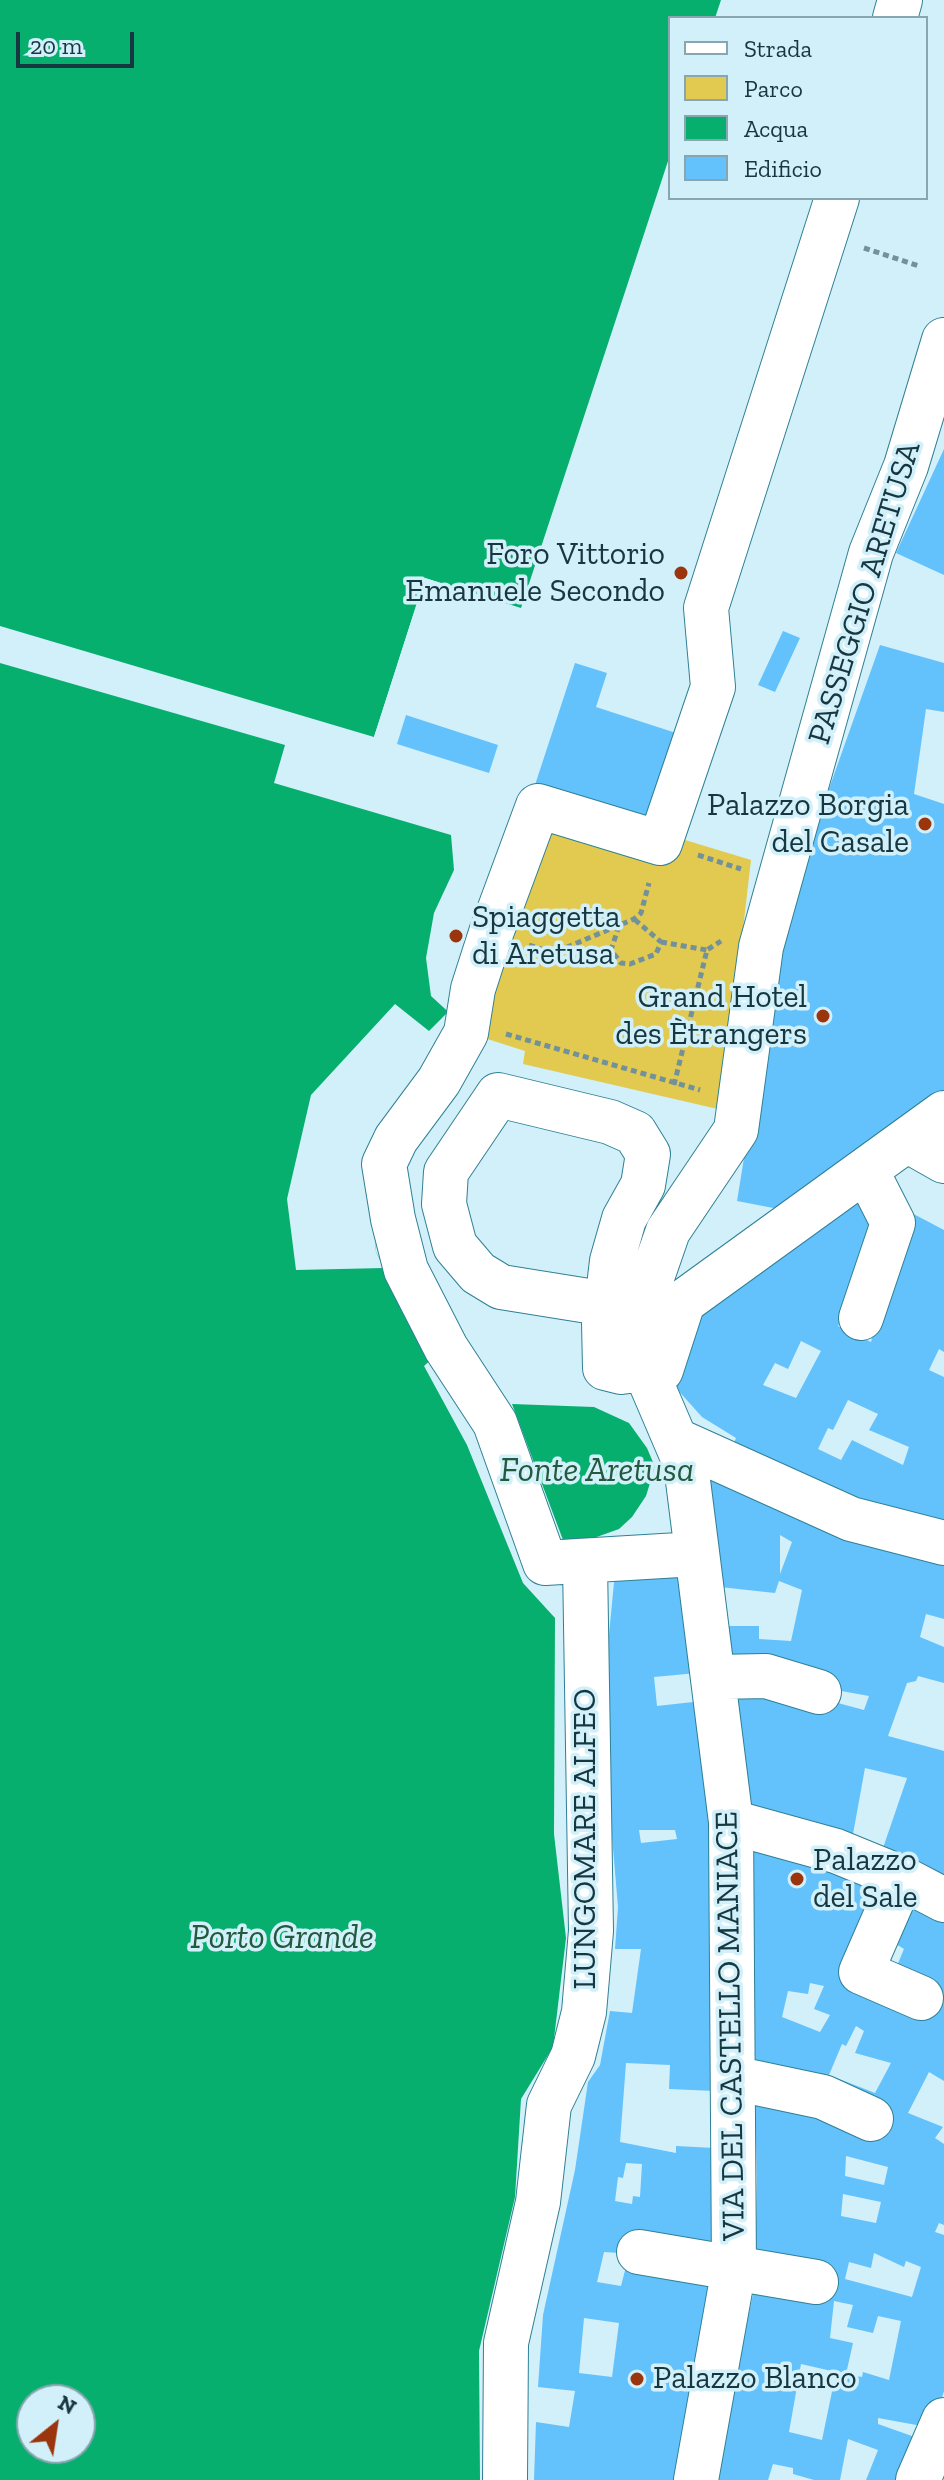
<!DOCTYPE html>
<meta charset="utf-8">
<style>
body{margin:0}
#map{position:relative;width:944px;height:2480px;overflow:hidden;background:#d2f0f9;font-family:"Zilla Slab",serif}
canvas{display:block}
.legend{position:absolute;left:668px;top:16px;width:260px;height:184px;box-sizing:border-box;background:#d2f0f9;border:2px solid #87a6af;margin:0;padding:10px 14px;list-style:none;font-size:24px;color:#163740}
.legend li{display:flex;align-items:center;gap:16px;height:40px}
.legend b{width:40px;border:2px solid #87a6af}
.north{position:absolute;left:16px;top:2384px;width:80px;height:80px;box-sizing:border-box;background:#d2f0f9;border:2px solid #87a6af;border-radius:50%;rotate:30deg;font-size:22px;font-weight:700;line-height:32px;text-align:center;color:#163740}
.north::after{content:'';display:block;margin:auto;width:28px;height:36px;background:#9b350e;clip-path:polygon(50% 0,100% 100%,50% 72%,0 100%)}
.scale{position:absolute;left:16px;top:32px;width:118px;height:36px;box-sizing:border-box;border:4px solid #163740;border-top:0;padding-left:10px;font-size:24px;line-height:28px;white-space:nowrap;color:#163740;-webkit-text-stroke:6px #d2f0f9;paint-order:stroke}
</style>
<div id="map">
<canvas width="944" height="2480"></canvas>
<ul class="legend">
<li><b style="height:10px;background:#fff"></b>Strada</li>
<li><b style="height:22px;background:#e1ca4f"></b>Parco</li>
<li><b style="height:22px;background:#07af6f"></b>Acqua</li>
<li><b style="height:22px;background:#63c1fc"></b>Edificio</li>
</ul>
<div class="north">N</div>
<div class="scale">20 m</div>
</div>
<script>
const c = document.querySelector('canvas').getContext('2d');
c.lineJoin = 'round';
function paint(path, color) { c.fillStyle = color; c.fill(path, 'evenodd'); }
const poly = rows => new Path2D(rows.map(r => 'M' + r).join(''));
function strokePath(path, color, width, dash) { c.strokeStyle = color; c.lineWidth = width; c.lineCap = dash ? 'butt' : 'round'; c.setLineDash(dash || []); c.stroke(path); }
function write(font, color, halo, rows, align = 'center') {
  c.font = font + ' "Zilla Slab",serif'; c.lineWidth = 7; c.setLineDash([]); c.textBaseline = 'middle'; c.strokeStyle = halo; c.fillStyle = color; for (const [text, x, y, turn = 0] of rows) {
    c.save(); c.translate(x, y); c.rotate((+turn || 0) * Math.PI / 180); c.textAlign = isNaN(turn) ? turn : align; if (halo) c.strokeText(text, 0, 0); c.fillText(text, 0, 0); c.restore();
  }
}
paint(poly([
 [541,828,662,865,672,836,751,860,722,1110,523,1064,525,1051,478,1036]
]), '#e1ca4f');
paint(poly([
 [0,0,721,0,715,18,670,18,670,155,521,608,425,578,374,737,0,626],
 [0,663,285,745,274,783,451,835,454,870,434,913,426,958,431,996,455,1018,369,1173,376,1252,433,1358,424,1366,467,1445,523,1583,555,1618,554,1834,566,1938,553,2047,521,2099,515,2197,479,2351,480,2480,0,2480],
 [32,2400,80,2400,80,2448,32,2448],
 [512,1404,594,1407,629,1423,647,1448,655,1467,646,1496,632,1517,619,1529,566,1548]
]), '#07af6f');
paint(poly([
 [425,578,525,610,520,612,428,583,378,738,374,737],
 [395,1004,429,1031,448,1012,455,1018,369,1173,376,1252,384,1268,296,1270,287,1199,311,1095]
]), '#d2f0f9');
paint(poly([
 [944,449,944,575,896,553],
 [783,631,800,638,775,692,758,685],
 [880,645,944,663,944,712,926,709,914,794,944,804,944,1099,789,1211,737,1201,775,968,819,817],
 [575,663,607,673,596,707,676,733,645,824,534,788],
 [406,715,498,745,489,773,397,744],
 [849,1194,885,1226,838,1326,871,1342,904,1209,944,1230,944,1352,939,1349,929,1370,944,1377,944,1524,857,1497,855,1505,730,1452,736,1438,702,1417,676,1388,693,1322],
 [801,1341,821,1351,796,1398,763,1385,775,1363,788,1369],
 [848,1400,878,1414,869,1430,909,1447,903,1465,852,1440,841,1460,818,1449,828,1428,833,1430],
 [707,1468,944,1557,944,1619,926,1614,920,1637,944,1647,944,1683,918,1676,916,1681,907,1683,888,1736,944,1751,944,1876,883,1848,907,1778,865,1768,853,1834,746,1807,732,1682,767,1684,864,1710,869,1696,731,1671,726,1626,759,1626,759,1639,791,1641,802,1590,779,1581,775,1593,720,1587],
 [780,1535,792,1542,780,1574],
 [615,1572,680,1574,697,1673,654,1677,657,1706,702,1701,716,1811,715,2091,669,2089,670,2065,626,2063,620,2142,676,2153,676,2146,714,2148,715,2259,604,2252,597,2282,621,2286,629,2255,714,2270,676,2480,534,2480,536,2422,569,2427,575,2391,538,2387,543,2315,575,2170,588,2082,600,2065,610,2011,632,2013,641,1949,615,1949,618,1907,608,1789,608,1645],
 [639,1830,675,1830,677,1839,641,1843],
 [626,2163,642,2164,640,2197,633,2196,632,2204,615,2201,618,2177,623,2178],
 [584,2318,619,2323,612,2377,579,2373],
 [749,1844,888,1893,849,1985,932,2018,942,1995,894,1973,904,1949,883,1936,904,1897,944,1921,944,2081,929,2072,908,2113,943,2127,935,2138,944,2144,944,2225,939,2223,935,2232,944,2235,944,2391,933,2428,878,2418,878,2424,926,2441,908,2480,866,2480,878,2450,848,2439,840,2480,814,2480,793,2474,793,2468,773,2464,768,2480,713,2480,755,2285,757,2180],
 [810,1983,824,1986,814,2009,830,2015,820,2032,782,2017,788,1991,808,1994],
 [856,2026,864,2031,855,2053,891,2063,875,2093,829,2075,842,2044,846,2046],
 [846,2156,888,2167,884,2185,845,2176],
 [843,2194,881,2202,876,2223,841,2216],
 [874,2253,904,2267,906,2261,921,2267,912,2297,845,2279,849,2262,871,2268],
 [834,2301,853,2305,847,2327,873,2333,878,2316,901,2321,889,2380,863,2372,862,2377,846,2374,853,2343,830,2338],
 [801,2364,836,2372,822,2440,789,2432]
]), '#63c1fc');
const minor = poly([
 [895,18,900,0],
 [907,1140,944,1161],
 [607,1304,501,1287,478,1273,455,1246,444,1204,446,1172,498,1095,610,1122,635,1133,648,1154,643,1185,624,1219,612,1261,607,1304,604,1322,605,1368,621,1372,645,1369],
 [861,1318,893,1223,867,1172],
 [661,1370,683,1302,944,1113],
 [678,1441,851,1519,944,1543],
 [696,1554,545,1563,495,1423,446,1348,406,1270,393,1219,384,1164,396,1139,439,1081,466,1033,473,989,491,933,538,806,660,843,713,687,706,608,837,198],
 [714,1677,766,1676,819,1692],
 [731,1822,836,1851,902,1878,944,1900],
 [902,1878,861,1972,921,1998],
 [733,2078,823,2097,871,2119],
 [639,2252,816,2282],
 [505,2480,506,2343,538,2202,549,2105,573,2056,584,2012,591,1931,585,1563],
 [696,2480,734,2268,731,1822,686,1465,645,1369,650,1283,668,1231,736,1130,761,947,871,553,906,466,944,340],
 [918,2480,944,2420]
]);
strokePath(minor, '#2f8095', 46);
strokePath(poly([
 [864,248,919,266],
 [698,855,741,869],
 [619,926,611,950,621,963,630,964,656,954,661,942,634,919],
 [661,942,707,950],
 [529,945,553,953,634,919,641,913,649,883],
 [506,1034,700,1090],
 [686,1038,709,1041],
 [674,1085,707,950,721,941]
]), '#72919a', 5, [6, 4]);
strokePath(minor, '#fff', 44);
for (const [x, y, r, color] of [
 [681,573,8,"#9b350e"],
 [925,824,8,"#9b350e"],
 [456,936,8,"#9b350e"],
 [823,1016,8,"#9b350e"],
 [797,1879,8,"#9b350e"],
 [637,2379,8,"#9b350e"]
]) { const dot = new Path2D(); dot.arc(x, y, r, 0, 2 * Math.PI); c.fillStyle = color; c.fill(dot); strokePath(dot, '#d2f0f9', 3); }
write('32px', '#163740', '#d2f0f9', [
 ["Foro Vittorio",665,555],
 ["Emanuele Secondo",665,592],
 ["Palazzo Borgia",909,806],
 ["del Casale",909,843],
 ["Spiaggetta",472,918,"left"],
 ["di Aretusa",472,955,"left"],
 ["Grand Hotel",807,998],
 ["des Ètrangers",807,1035],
 ["Palazzo",813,1861,"left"],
 ["del Sale",813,1898,"left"],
 ["Palazzo Blanco",653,2379,"left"]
], 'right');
write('32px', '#163740', '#d2f0f9', [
 ["PASSEGGIO ARETUSA",865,593,-73],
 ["LUNGOMARE ALFEO",586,1839,-90],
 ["VIA DEL CASTELLO MANIACE",731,2026,-91]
]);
write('italic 34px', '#23593d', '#d2f0f9', [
 ["Fonte Aretusa",597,1471],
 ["Porto Grande",282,1938]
]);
</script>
